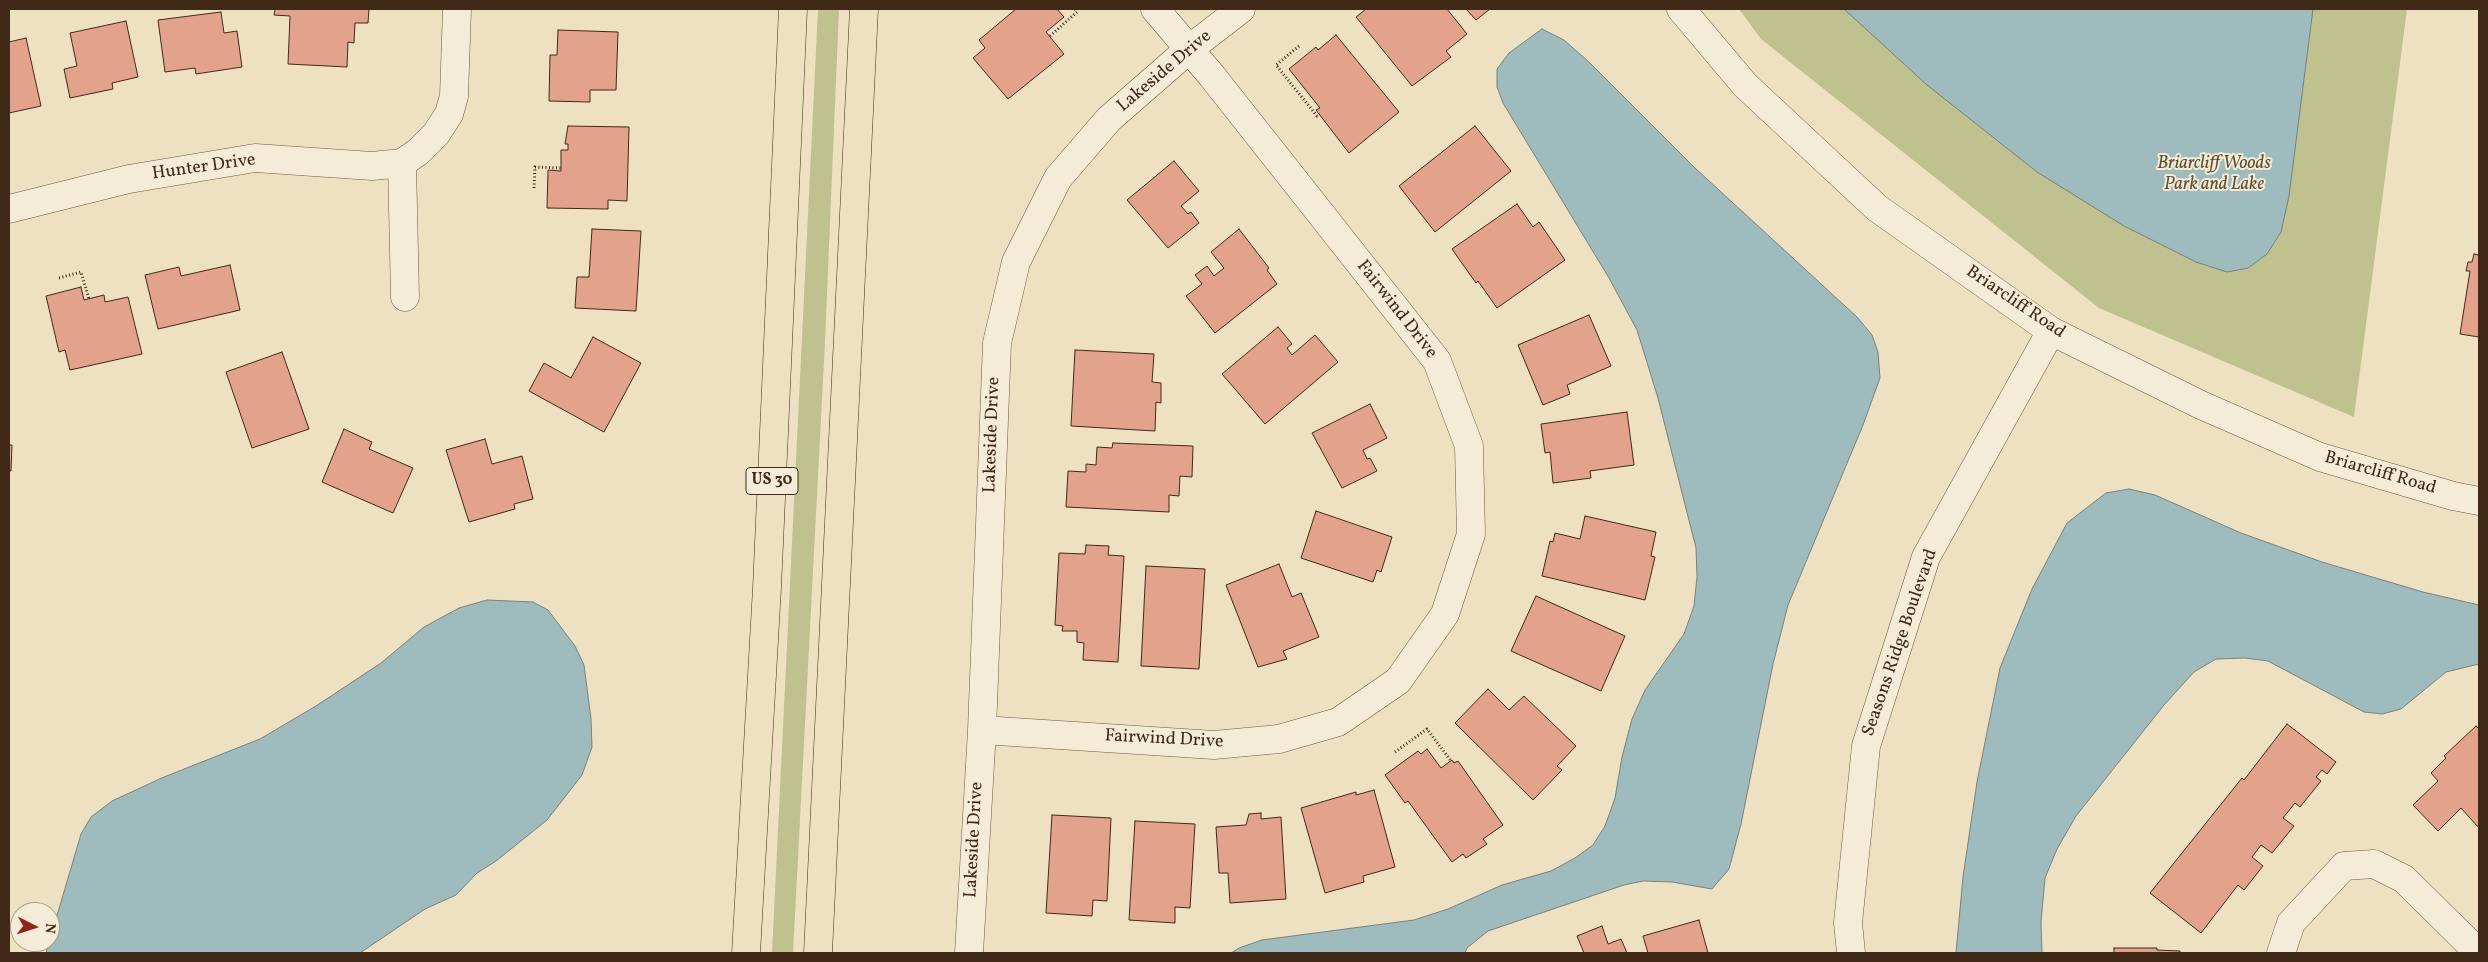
<!DOCTYPE html>
<style>
body{margin:0}
#map{position:relative;width:2488px;height:962px;overflow:hidden;background:#eee1c1;font-family:Vollkorn,serif}
canvas{display:block}
.frame{position:absolute;inset:0;border:10px solid #402917;pointer-events:none}
.north{position:absolute;left:10px;top:902px;width:50px;height:50px;box-sizing:border-box;background:#f4ecd7;border:1px solid #ac9e8a;border-radius:50%;rotate:95deg;font-size:14px;font-weight:700;line-height:20px;text-align:center;color:#402917}
.north::after{content:'';display:block;margin:auto;width:18px;height:22px;background:#8f2418;clip-path:polygon(50% 0,100% 100%,50% 72%,0 100%)}
</style>
<div id="map">
<canvas width="2488" height="962"></canvas>
<div class="frame"></div>
<div class="north">N</div>
</div>
<script>
const c = document.querySelector('canvas').getContext('2d');
c.lineJoin = 'round';
function paint(path, color) { c.fillStyle = color; c.fill(path, 'evenodd'); }
const poly = rows => new Path2D(rows.map(r => 'M' + r).join(''));
function strokePath(path, color, width, dash) { c.strokeStyle = color; c.lineWidth = width; c.lineCap = dash ? 'butt' : 'round'; c.setLineDash(dash || []); c.stroke(path); }
function write(font, color, halo, rows, align = 'center') {
  c.font = font + ' Vollkorn,serif'; c.lineWidth = 4; c.setLineDash([]); c.textBaseline = 'middle'; c.strokeStyle = halo; c.fillStyle = color; for (const [text, x, y, turn = 0] of rows) {
    c.save(); c.translate(x, y); c.rotate((+turn || 0) * Math.PI / 180); c.textAlign = isNaN(turn) ? turn : align; if (halo) c.strokeText(text, 0, 0); c.fillText(text, 0, 0); c.restore();
  }
}
paint(poly([
 [818,9,839,9,825,342,793,953,772,953],
 [1739,9,2407,9,2354,417,2099,308,1761,39]
]), '#bfc18e');
const water = poly([
 [1844,9,2313,9,2289,196,2281,232,2267,254,2248,268,2227,272,2196,262,2124,226,2037,172,1927,85,1844,9],
 [1542,29,1564,40,1590,63,1695,168,1857,317,1872,335,1878,352,1880,378,1863,425,1788,605,1773,664,1741,824,1729,869,1712,889,1672,882,1643,881,1624,885,1488,931,1467,948,1465,953,1231,953,1239,948,1262,940,1414,920,1448,909,1502,885,1551,871,1575,858,1593,845,1605,826,1615,798,1622,757,1632,719,1645,690,1684,634,1694,606,1697,577,1696,548,1658,398,1637,330,1609,278,1503,103,1497,87,1497,69,1509,53,1542,29],
 [2129,489,2155,495,2241,533,2322,562,2423,592,2479,605,2479,664,2446,672,2401,709,2382,714,2364,712,2268,661,2245,658,2216,659,2194,672,2164,705,2076,816,2057,849,2045,878,2041,922,2042,953,1956,953,1963,877,1977,782,2000,668,2032,589,2067,523,2106,493,2129,489],
 [487,600,533,602,548,610,575,646,584,665,591,719,592,747,582,775,547,820,496,861,477,873,456,895,425,909,360,953,46,953,81,834,91,817,112,801,164,777,260,739,316,706,381,663,424,627,459,608,487,600]
]);
paint(water, '#9ebbbd');
strokePath(water, '#78817b', 1);
const building = poly([
 [275,9,369,9,368,23,355,23,354,43,348,42,347,67,288,64,290,16,274,15,275,9],
 [1016,9,1057,9,1064,17,1046,32,1064,54,1008,99,973,58,985,48,979,40,1016,9],
 [1366,9,1447,9,1467,34,1446,51,1451,57,1412,86,1356,17,1366,9],
 [1466,9,1490,9,1476,20,1466,9],
 [221,12,224,33,237,31,242,67,196,74,195,68,165,72,158,20,221,12],
 [126,21,138,77,112,83,113,89,70,98,64,69,77,66,70,33,126,21],
 [558,30,618,32,616,90,590,90,590,102,549,101,550,55,557,55,558,30],
 [1336,35,1399,112,1349,153,1316,110,1320,108,1289,69,1316,47,1318,50,1336,35],
 [26,38,41,106,9,113,9,42,26,38],
 [568,126,629,127,627,201,608,200,608,209,547,208,548,170,561,171,561,150,568,150,568,144,565,144,568,126],
 [1475,126,1511,171,1435,232,1399,186,1475,126],
 [1174,161,1199,191,1181,206,1188,214,1191,212,1199,223,1168,248,1127,200,1174,161],
 [1517,204,1533,227,1539,222,1565,260,1497,308,1478,281,1476,283,1452,249,1517,204],
 [592,229,641,231,636,311,575,308,577,277,589,277,592,229],
 [1239,229,1269,268,1267,270,1277,284,1215,333,1186,296,1202,284,1195,275,1207,266,1214,276,1224,268,1211,252,1239,229],
 [2474,254,2479,255,2479,337,2460,334,2470,271,2466,271,2468,262,2472,262,2474,254],
 [230,265,240,310,158,329,145,275,179,267,181,276,230,265],
 [81,287,84,300,104,295,105,302,128,297,142,354,70,370,65,350,59,352,46,296,81,287],
 [1589,315,1611,366,1567,385,1570,394,1543,405,1518,345,1589,315],
 [1278,327,1292,344,1287,348,1292,355,1315,335,1338,362,1265,424,1222,374,1278,327],
 [593,337,641,363,604,432,529,391,544,363,571,378,593,337],
 [1075,350,1154,354,1152,382,1161,383,1161,403,1156,402,1155,431,1071,426,1075,350],
 [282,352,309,429,252,448,226,372,282,352],
 [1370,404,1387,438,1363,450,1367,459,1370,458,1377,471,1342,488,1312,433,1370,404],
 [1627,412,1634,465,1590,471,1591,478,1553,483,1550,452,1545,453,1541,424,1627,412],
 [344,429,372,442,369,449,413,468,393,513,322,482,344,429],
 [485,439,492,464,522,456,533,499,514,504,515,509,469,522,446,450,485,439],
 [1113,443,1193,446,1192,477,1180,476,1179,496,1169,495,1169,512,1066,507,1068,471,1086,472,1086,464,1096,465,1097,447,1112,448,1113,443],
 [9,445,12,445,11,471,9,471,9,445],
 [1316,511,1392,537,1381,572,1377,570,1373,582,1301,558,1316,511],
 [1585,516,1656,532,1651,556,1655,557,1645,600,1542,576,1550,541,1553,542,1555,533,1580,539,1585,516],
 [1086,545,1109,546,1108,555,1124,556,1118,662,1083,660,1084,643,1077,642,1077,631,1062,631,1063,626,1055,625,1059,553,1085,554,1086,545],
 [1279,564,1292,597,1301,593,1319,637,1283,651,1287,659,1258,667,1226,585,1279,564],
 [1146,566,1205,569,1199,669,1141,666,1146,566],
 [1536,596,1625,636,1601,691,1511,651,1536,596],
 [1488,689,1509,710,1524,696,1576,746,1557,766,1562,770,1533,800,1455,723,1488,689],
 [2287,724,2336,762,2327,774,2322,770,2316,777,2321,781,2300,807,2295,803,2283,818,2294,826,2272,853,2261,845,2252,857,2263,866,2244,890,2238,885,2201,933,2150,893,2242,778,2244,780,2287,724],
 [2476,726,2479,729,2479,828,2461,808,2438,831,2413,805,2438,781,2431,773,2446,758,2444,756,2476,726],
 [1427,749,1441,768,1452,760,1454,763,1458,761,1503,825,1483,839,1487,844,1466,858,1463,854,1452,862,1408,801,1405,803,1385,775,1418,751,1421,754,1427,749],
 [1374,790,1395,867,1363,876,1364,882,1325,893,1301,808,1356,792,1356,795,1374,790],
 [1261,813,1261,819,1281,817,1286,899,1230,903,1228,873,1219,873,1216,827,1246,825,1249,814,1261,813],
 [1052,815,1111,818,1107,901,1093,900,1092,916,1046,913,1052,815],
 [1135,821,1195,824,1190,908,1175,907,1175,923,1129,920,1135,821],
 [1699,920,1708,953,1648,953,1643,936,1699,920],
 [1602,926,1608,944,1621,939,1627,953,1584,953,1577,936,1602,926],
 [2114,948,2157,948,2157,950,2180,951,2180,953,2114,953,2114,948]
]);
paint(building, '#e3a28c');
strokePath(building, '#402917', 1);
const minor = poly([
 [402,163,405,297],
 [9,209,129,179,255,158,372,166,402,163,418,152,436,134,449,114,454,96,457,9],
 [982,730,1214,745,1279,739,1338,722,1398,681,1445,614,1471,534,1469,446,1437,361,1212,76,1155,9],
 [969,953,982,730,997,343,1016,262,1058,178,1109,119,1188,50,1241,9],
 [1851,953,1848,923,1866,746,1926,557,2051,331],
 [2281,953,2291,923,2344,866,2374,864,2404,879,2479,953]
]);
const tertiary = poly([
 [1681,9,1745,85,1877,208,2051,331,2201,405,2320,457,2453,496,2479,501]
]);
const primary = poly([
 [746,953,767,588,793,9],
 [818,953,864,9]
]);
strokePath(minor, '#6c5742', 29);
strokePath(tertiary, '#6c5742', 29);
strokePath(primary, '#402917', 29);
strokePath(poly([
 [1050,36,1077,12,1075,9],
 [1299,46,1276,65,1317,116,1320,115],
 [534,188,535,167,561,168],
 [59,278,81,272,89,299],
 [1395,752,1427,729,1451,761]
]), '#402917', 3, [1, 2.5]);
strokePath(minor, '#f4ecd7', 28);
strokePath(tertiary, '#f4ecd7', 28);
strokePath(primary, '#eee1c1', 28);
for (const [x, y, w] of [
 [772,481,52]
]) { const box = new Path2D(); box.roundRect(x - w / 2, y - 13.5, w, 27, 4); c.fillStyle = '#f4ecd7'; c.fill(box); strokePath(box, '#402917', 1); }
write('bold 16px', '#402917', null, [
 ["US 30",772,481]
]);
write('18px', '#402917', '#f4ecd7', [
 ["Lakeside Drive",1165,72,-40],
 ["Hunter Drive",204,168,-8],
 ["Briarcliff Road",2015,303,34],
 ["Fairwind Drive",1396,310,52],
 ["Lakeside Drive",993,435,-88],
 ["Briarcliff Road",2380,474,16],
 ["Seasons Ridge Boulevard",1901,643,-71],
 ["Fairwind Drive",1164,740,3],
 ["Lakeside Drive",975,840,-87]
]);
write('italic 18px', '#604f35', '#f4ecd7', [
 ["Briarcliff Woods",2214,165],
 ["Park and Lake",2214,186]
]);
</script>
